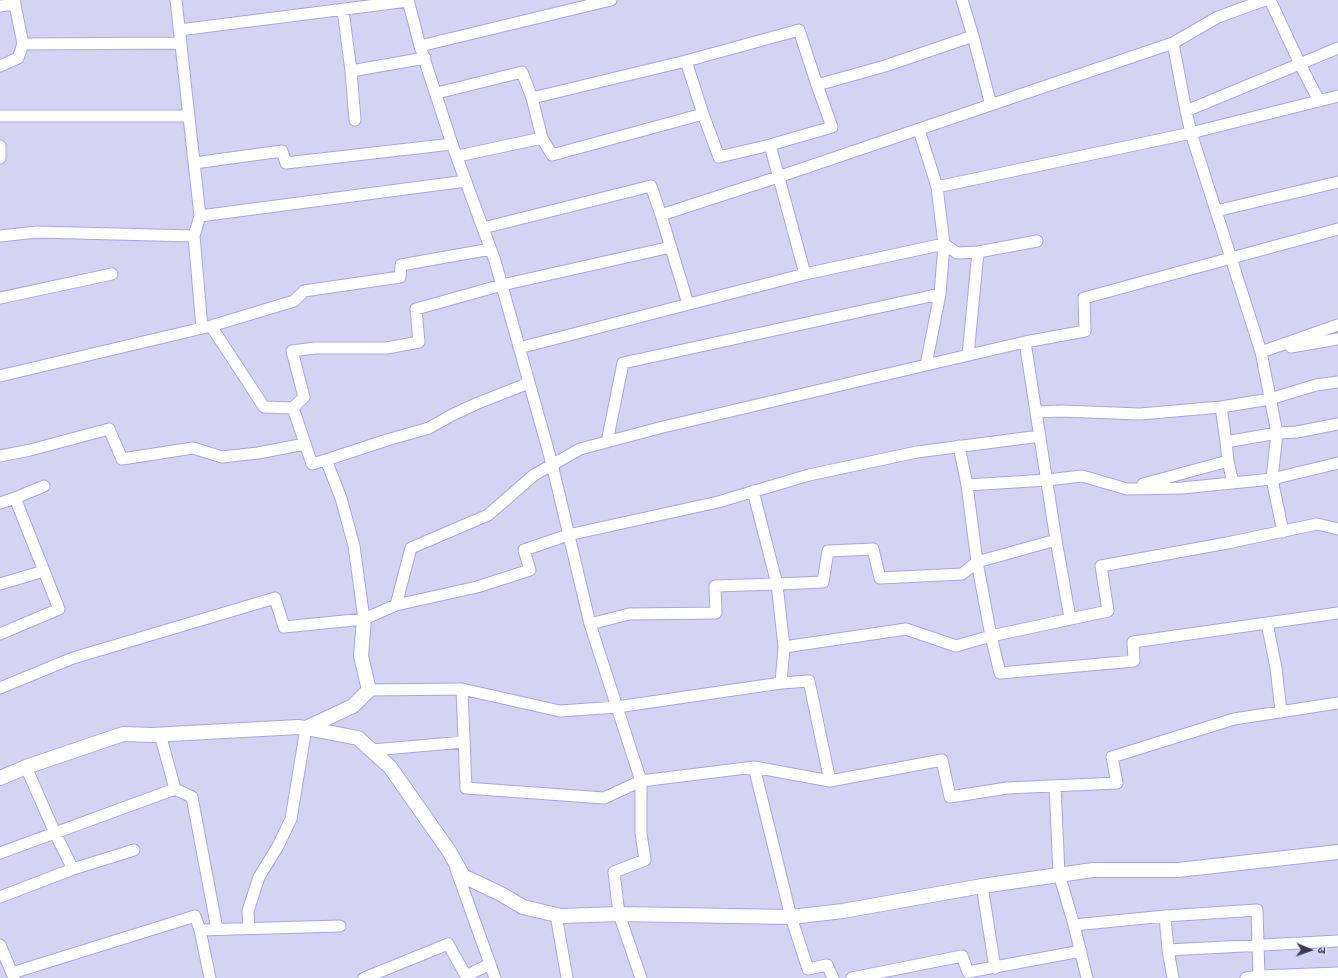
<!DOCTYPE html>
<meta charset="utf-8">
<style>
body{margin:0}
#map{position:relative;width:1338px;height:978px;overflow:hidden;background:#d5d3f2;font-family:Lato,"Noto Sans Devanagari",sans-serif}
canvas{display:block}
.north{position:absolute;left:1290px;top:930px;width:40px;height:40px;-webkit-text-stroke:3px #e3e2f2;paint-order:stroke;rotate:92deg;font-size:11px;font-weight:700;line-height:16px;text-align:center;color:#3c3858}
.north::after{content:'';display:block;margin:auto;width:14px;height:18px;background:#3c3858;clip-path:polygon(50% 0,100% 100%,50% 72%,0 100%)}
</style>
<div id="map">
<canvas width="1338" height="978"></canvas>
<div class="north">उ</div>
</div>
<script>
const c = document.querySelector('canvas').getContext('2d');
c.lineJoin = 'round';
const poly = rows => new Path2D(rows.map(r => 'M' + r).join(''));
function strokePath(path, color, width, dash) { c.strokeStyle = color; c.lineWidth = width; c.lineCap = dash ? 'butt' : 'round'; c.setLineDash(dash || []); c.stroke(path); }
const minor = poly([
 [176,0,200,216,194,236,202,328],
 [1265,0,1218,17,1173,43,1186,111,1338,48],
 [1270,0,1300,64,1319,101],
 [0,6,15,4],
 [343,10,351,71],
 [179,30,408,1],
 [973,36,991,105],
 [23,44,181,43],
 [420,46,611,0],
 [686,61,703,114,719,157,770,145,832,127,817,85],
 [0,66,18,58,23,44,14,0],
 [437,93,522,72,532,98,686,61,799,30,817,85,885,66,973,36,962,0],
 [1186,111,1191,133,1261,352,1277,433,1272,479,1283,532],
 [0,116,188,116],
 [355,120,351,71,425,58],
 [919,130,937,187,944,244,940,294,926,365],
 [542,138,552,155,703,114],
 [770,145,805,274],
 [0,146,0,158],
 [458,156,542,138,532,98],
 [194,163,282,151,286,163,452,144],
 [937,187,1191,133,1338,96],
 [1216,211,1338,182],
 [661,215,778,177,1173,43],
 [200,216,466,181],
 [483,228,651,186,661,215,688,304],
 [0,236,37,232,194,236],
 [0,298,112,274],
 [211,326,294,301,304,291,400,277,401,265,491,249],
 [1025,342,1056,540,1070,618],
 [1291,347,1338,339],
 [519,348,805,274,944,244,957,253,978,252,1037,241],
 [1261,352,1338,325],
 [968,355,978,252],
 [0,376,211,326,264,407,293,408,312,464,326,460,387,440,429,428,452,415,478,403,529,383],
 [1221,407,1226,442],
 [293,408,304,397,292,351,315,348,387,348,419,342,416,309,502,285,671,247],
 [1036,412,1062,411,1140,414,1221,407,1270,399,1316,385,1338,382],
 [607,442,623,363,940,294],
 [959,446,967,485],
 [0,456,30,450,109,429,122,459,193,448,222,457,258,453,305,444],
 [326,460,341,498,354,546,364,619],
 [1228,461,1233,483],
 [1143,484,1228,461,1226,442,1277,433,1297,432,1338,424],
 [753,491,777,584,823,582,828,551,873,549,880,578,962,574,977,562,967,485,1047,480,1082,476,1127,489,1182,488,1272,479,1338,463],
 [0,503,15,498],
 [1056,540,977,562,991,636,1108,611,1101,566,1227,543,1317,524,1338,529],
 [0,584,44,571,15,498,44,486],
 [396,605,477,587,530,570,524,550,568,535,718,502,809,475,917,452,1040,436],
 [1267,623,1276,668,1281,712],
 [590,624,629,614,716,613,715,586,777,584,784,647,906,629,956,646,991,636,1000,673,1134,661,1133,642,1338,613],
 [0,634,59,609,44,571],
 [781,683,784,647],
 [0,688,73,658,275,598,284,627,364,619,396,605,411,548,488,515,534,475,580,449,659,428,926,365,1025,342,1085,331,1084,298,1338,229],
 [462,689,560,711,617,707,781,683,809,681,830,781],
 [369,690,462,689,466,788,604,798,641,781,590,624,552,464,495,261,452,144,420,46,408,0],
 [160,734,175,789,192,797,217,929],
 [372,750,464,742],
 [26,767,55,833,73,869,134,850],
 [754,767,830,781,942,760,950,797,1007,788,1117,783,1112,757,1234,719,1338,703],
 [1055,786,1059,874,1074,925,1087,978],
 [0,853,175,789],
 [456,869,495,978],
 [982,886,995,968],
 [0,897,73,869],
 [556,915,567,978],
 [1165,916,1257,910,1259,976],
 [1074,925,1165,916,1168,950,1338,941],
 [249,928,248,911,259,877,278,846,291,819,306,728],
 [0,945,14,978],
 [1168,950,1173,978],
 [12,973,195,916,200,930],
 [210,978,200,930,340,926],
 [364,978,448,944,466,976,490,964],
 [641,978,619,914,614,872,645,860,641,833,641,781,754,767,791,917,808,969,827,965,833,978],
 [852,978,962,956,968,972,1081,951],
 [1246,978,1259,976,1338,973]
]);
const tertiary = poly([
 [306,728,358,738,390,767,449,851,463,876,501,894,523,907,561,916,619,914,791,917,843,911,982,886,1093,870,1178,870,1338,852],
 [0,778,26,767,123,734,152,735,298,727,306,728,353,706,369,690,361,656,364,619]
]);
strokePath(minor, '#aba3ef', 13);
strokePath(tertiary, '#aba3ef', 16);
strokePath(minor, '#fff', 11);
strokePath(tertiary, '#fff', 14);
</script>
